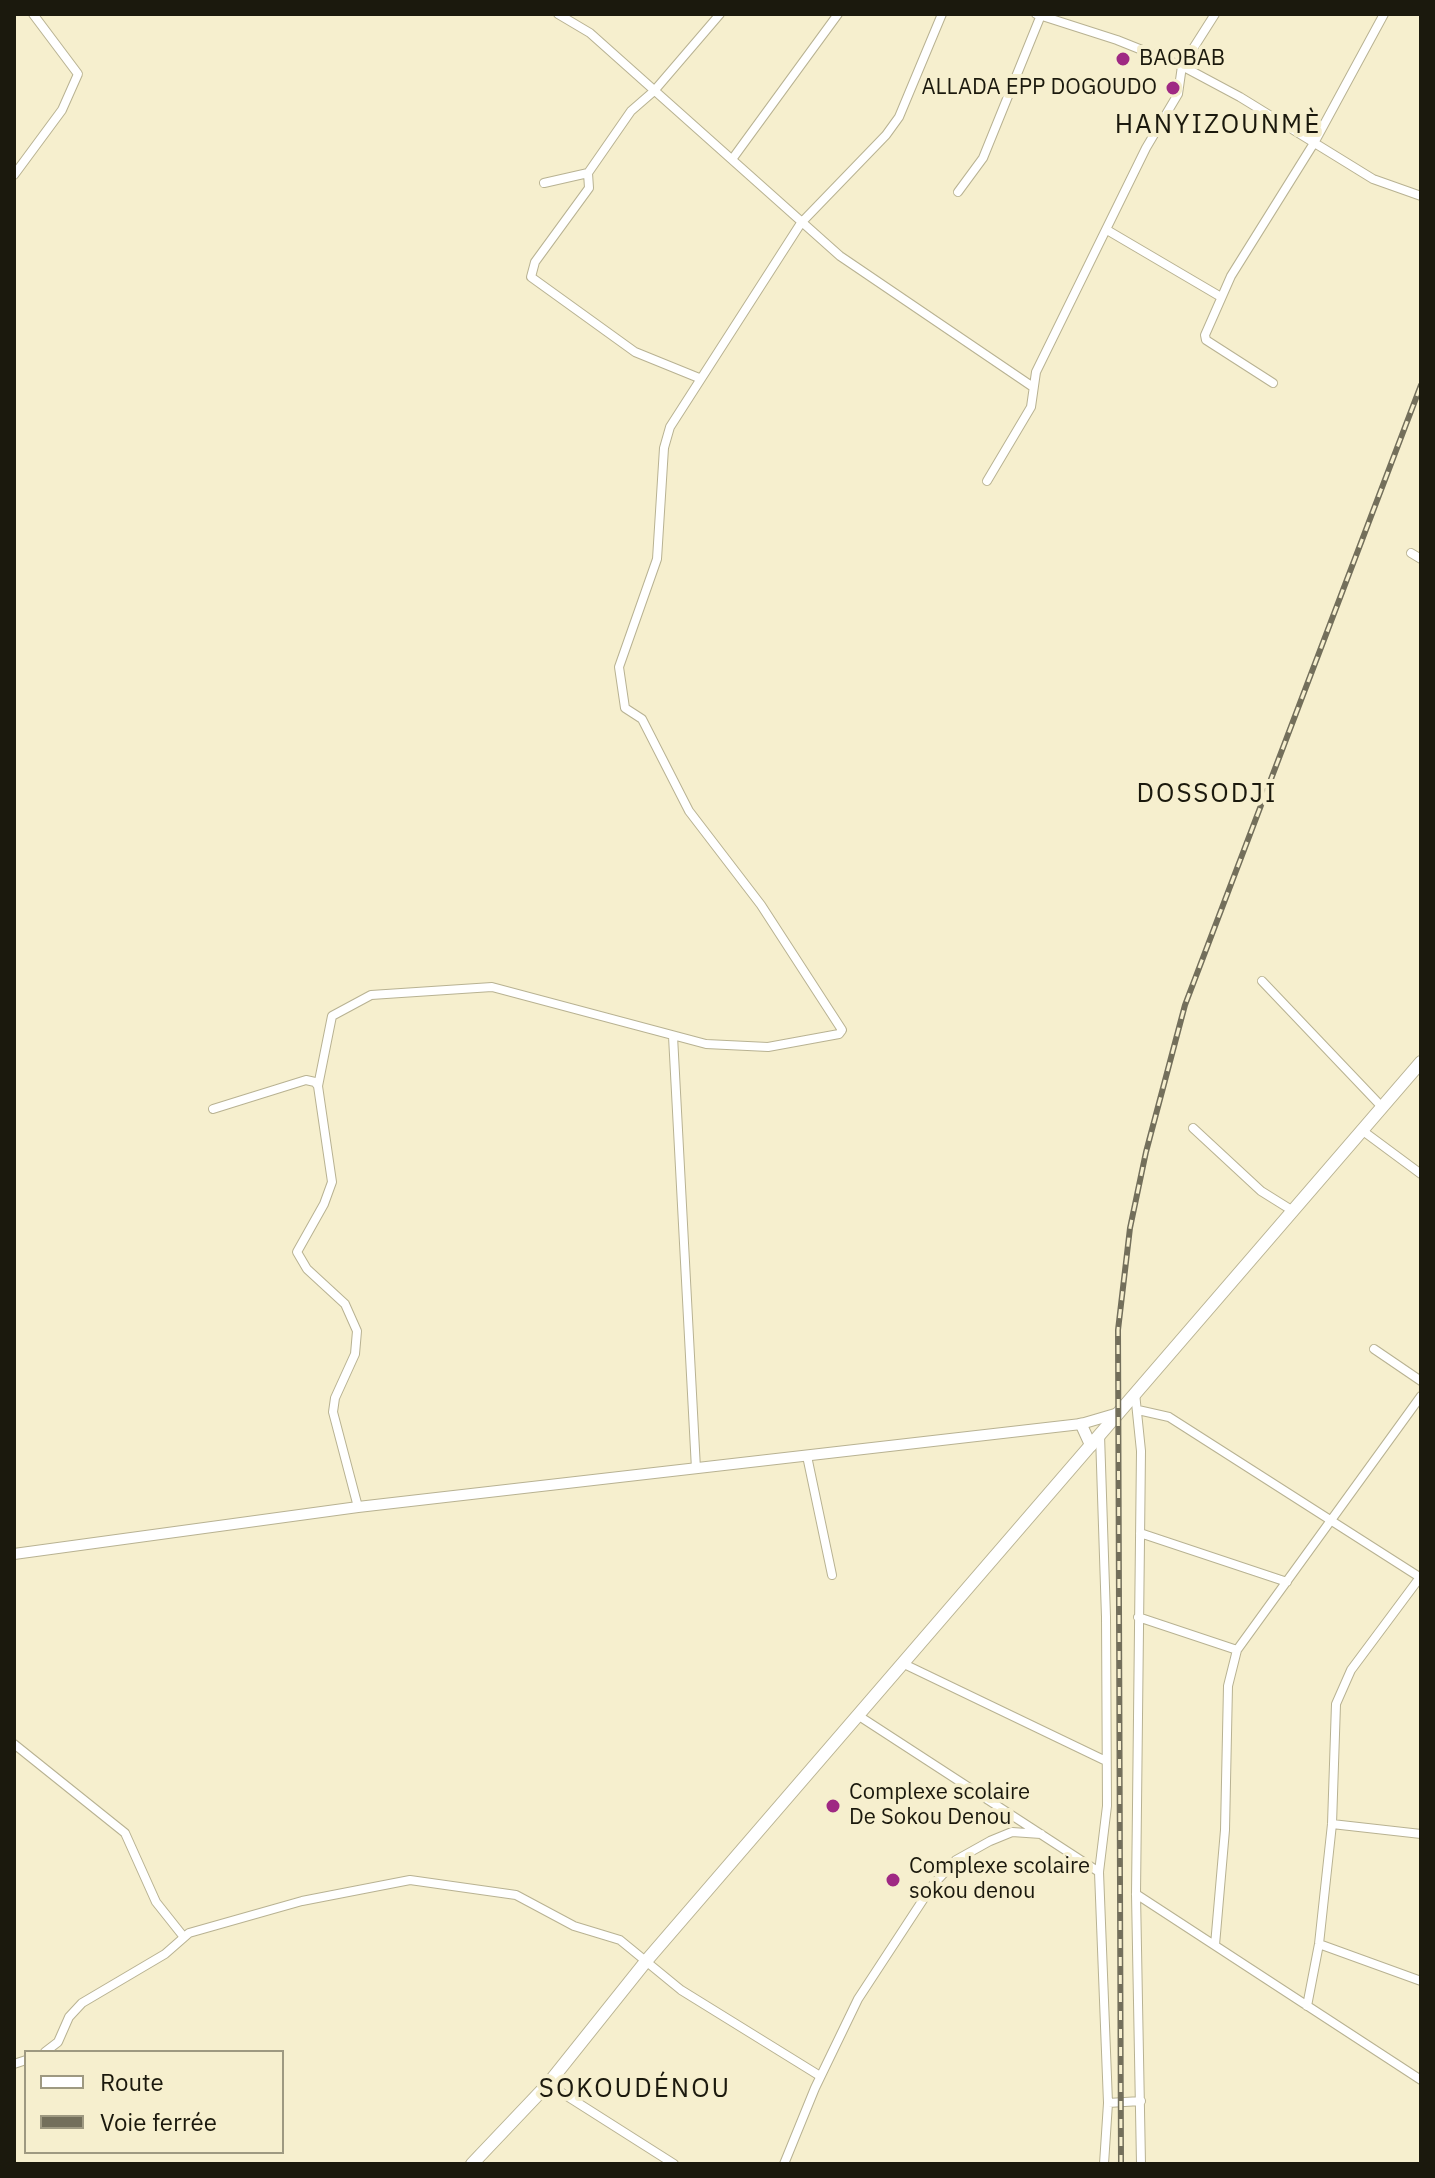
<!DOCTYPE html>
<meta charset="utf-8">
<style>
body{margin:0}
#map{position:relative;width:1435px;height:2178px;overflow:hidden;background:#f6efce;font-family:"IBM Plex Sans",sans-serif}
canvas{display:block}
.frame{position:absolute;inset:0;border:16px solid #1b190d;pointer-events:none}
.legend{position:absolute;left:24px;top:2050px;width:260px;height:104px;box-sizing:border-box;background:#f6efce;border:2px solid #9e9981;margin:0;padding:10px 14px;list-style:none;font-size:24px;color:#1b190d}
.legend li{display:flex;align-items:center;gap:16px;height:40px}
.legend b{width:40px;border:2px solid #9e9981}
</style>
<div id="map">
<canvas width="1435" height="2178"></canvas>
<div class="frame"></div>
<ul class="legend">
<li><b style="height:10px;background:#fff"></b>Route</li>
<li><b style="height:10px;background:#736f5b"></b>Voie ferrée</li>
</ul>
</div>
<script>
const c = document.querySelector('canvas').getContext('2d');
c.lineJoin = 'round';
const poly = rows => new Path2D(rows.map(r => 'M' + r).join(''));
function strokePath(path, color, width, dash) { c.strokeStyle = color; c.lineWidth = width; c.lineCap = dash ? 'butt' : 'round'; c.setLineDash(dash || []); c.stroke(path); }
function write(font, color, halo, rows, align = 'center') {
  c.font = font + ' "IBM Plex Sans",sans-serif'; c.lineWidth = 8; c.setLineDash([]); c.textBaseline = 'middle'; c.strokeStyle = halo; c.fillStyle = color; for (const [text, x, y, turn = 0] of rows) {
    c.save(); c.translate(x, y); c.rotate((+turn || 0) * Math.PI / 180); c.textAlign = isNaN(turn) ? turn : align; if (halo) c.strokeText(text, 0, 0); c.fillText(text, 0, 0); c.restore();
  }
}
const minor = poly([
 [558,14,590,33,840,256,1033,387],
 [1036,14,1117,40,1182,66,1240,97,1373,179,1421,196],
 [733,158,838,14],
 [14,175,62,110,78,74,33,14],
 [544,183,588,173],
 [958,192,983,158,1041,15],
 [1107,230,1221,297],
 [699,378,635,352,531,277,535,262,589,188,588,173,631,111,654,91,720,14],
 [1273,383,1206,340,1205,335,1231,276,1314,143,1384,14],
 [987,481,1031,407,1036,372,1146,148,1178,94,1182,66,1215,14],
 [1411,553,1421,559],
 [1262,981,1382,1107],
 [673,1036,696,1469],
 [318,1086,332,1016,371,995,492,987,706,1044,768,1047,839,1034,842,1030,761,905,689,811,642,719,625,708,619,667,657,559,664,448,670,427,801,223,886,135,899,117,942,14],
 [213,1109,306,1080,315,1082,318,1086,332,1182,324,1204,297,1252,307,1269,345,1304,357,1331,355,1354,335,1398,333,1412,358,1507],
 [1193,1128,1261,1191,1293,1211],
 [1363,1131,1421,1174],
 [1374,1349,1421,1381],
 [1135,1393,1141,1451,1136,1894,1141,2164],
 [1138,1410,1169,1417,1421,1578],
 [1100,1435,1106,1617,1107,1806,1099,1872,1108,2103,1104,2164],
 [807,1456,832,1575],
 [1140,1533,1287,1582],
 [1138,1617,1237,1650],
 [904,1664,1106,1761],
 [859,1716,1099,1872],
 [14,1744,125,1833,156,1902,183,1936],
 [1332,1824,1421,1834],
 [1136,1894,1421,2080],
 [1319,1944,1421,1981],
 [1215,1945,1225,1830,1228,1686,1237,1650,1421,1396],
 [1307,2006,1319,1944,1332,1824,1336,1704,1351,1670,1421,1576],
 [45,2052,58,2042,69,2017,82,2003,165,1954,189,1933,302,1901,410,1880,516,1895,574,1926,620,1940,681,1990,820,2076],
 [14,2064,26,2060],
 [548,2084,674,2164],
 [1108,2103,1141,2101],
 [784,2164,815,2088,858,1999,932,1886,956,1860,990,1841,1012,1832,1041,1834]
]);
const tertiary = poly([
 [14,1554,358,1507,1081,1424,1115,1414]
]);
const secondary = poly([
 [1081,1424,1091,1446]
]);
const primary = poly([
 [472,2164,548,2084,647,1960,1421,1062]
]);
strokePath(minor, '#b8b292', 10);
strokePath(tertiary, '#b8b292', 12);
strokePath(secondary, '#b8b292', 13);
strokePath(primary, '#b8b292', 14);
strokePath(minor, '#fff', 8);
strokePath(tertiary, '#fff', 10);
strokePath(secondary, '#fff', 11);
strokePath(primary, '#fff', 12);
const rail = poly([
 [1121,2164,1118,1330,1130,1228,1146,1152,1185,1005,1421,385]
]);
strokePath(rail, '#736f5b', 6);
strokePath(rail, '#f6efce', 3, [9]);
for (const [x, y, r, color] of [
 [1123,59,8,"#9f2983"],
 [1173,88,8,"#9f2983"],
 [833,1806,8,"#9f2983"],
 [893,1880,8,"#9f2983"]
]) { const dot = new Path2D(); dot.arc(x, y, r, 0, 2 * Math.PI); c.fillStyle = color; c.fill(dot); strokePath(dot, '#f6efce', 3); }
write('22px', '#1b190d', '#f6efce', [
 ["BAOBAB",1139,59],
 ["ALLADA EPP DOGOUDO",1157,88,"right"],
 ["Complexe scolaire",849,1793],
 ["De Sokou Denou",849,1818],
 ["Complexe scolaire",909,1867],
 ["sokou denou",909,1892]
], 'left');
c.letterSpacing = '2px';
write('26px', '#1b190d', '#f6efce', [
 ["HANYIZOUNMÈ",1218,125],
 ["DOSSODJI",1207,794],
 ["SOKOUDÉNOU",635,2089]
]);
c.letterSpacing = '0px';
</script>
